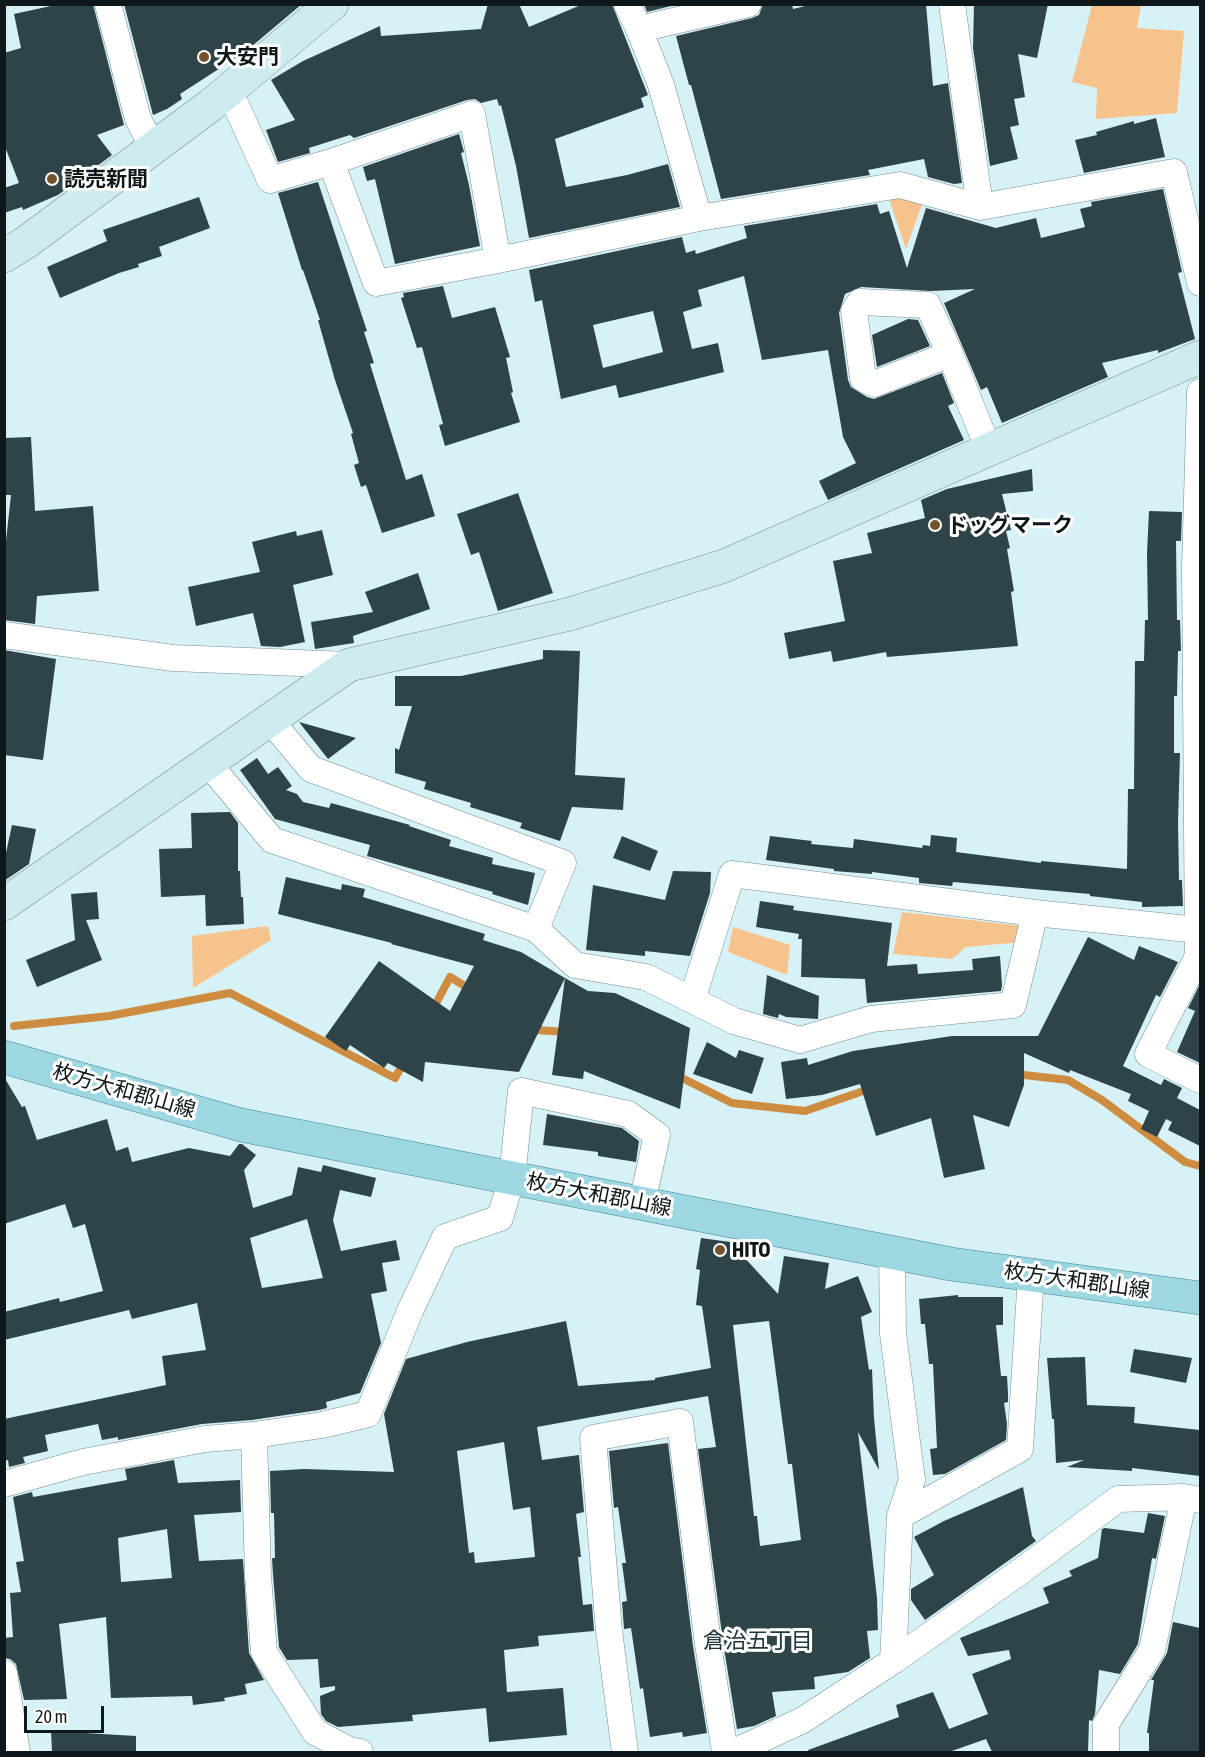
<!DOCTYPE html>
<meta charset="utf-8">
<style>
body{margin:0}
#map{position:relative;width:1205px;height:1757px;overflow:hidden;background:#d7f2f7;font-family:"Asap Condensed",sans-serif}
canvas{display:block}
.frame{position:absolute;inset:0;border:6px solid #0e1719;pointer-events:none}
.scale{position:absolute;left:24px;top:1706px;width:80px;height:27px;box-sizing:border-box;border:3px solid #0e1719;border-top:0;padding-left:8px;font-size:18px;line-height:21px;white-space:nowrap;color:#0e1719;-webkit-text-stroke:4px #fff;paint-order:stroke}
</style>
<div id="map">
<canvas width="1205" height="1757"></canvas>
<div class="frame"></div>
<div class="scale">20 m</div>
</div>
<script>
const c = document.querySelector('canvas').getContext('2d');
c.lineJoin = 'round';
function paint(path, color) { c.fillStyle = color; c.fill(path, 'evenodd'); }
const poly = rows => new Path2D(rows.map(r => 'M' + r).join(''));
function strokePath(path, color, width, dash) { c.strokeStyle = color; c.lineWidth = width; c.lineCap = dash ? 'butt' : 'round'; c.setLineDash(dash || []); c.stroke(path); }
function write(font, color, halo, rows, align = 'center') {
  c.font = font + ' "Asap Condensed","Noto Sans JP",sans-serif'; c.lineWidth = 6; c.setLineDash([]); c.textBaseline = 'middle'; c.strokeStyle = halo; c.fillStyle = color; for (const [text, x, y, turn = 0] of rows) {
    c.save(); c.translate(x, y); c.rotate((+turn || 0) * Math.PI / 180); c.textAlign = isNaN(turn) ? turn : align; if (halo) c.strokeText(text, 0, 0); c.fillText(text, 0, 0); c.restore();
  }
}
paint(poly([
 [1092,5,1141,5,1137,28,1184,31,1177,113,1096,119,1097,88,1072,82],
 [888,196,924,199,906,249],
 [902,912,1022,926,1022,942,966,947,952,959,893,954],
 [268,926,271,940,193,988,192,936],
 [733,927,790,945,787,975,728,952]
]), '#f7c38c');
strokePath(poly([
 [432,1011,450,977,473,991],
 [14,1026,109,1016,230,993,395,1078,404,1062],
 [530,1026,536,1030,567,1032],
 [674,1074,732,1103,805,1111,872,1088],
 [1015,1074,1068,1080,1102,1100,1185,1162,1200,1166]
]), '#cd8c3f', 8);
paint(poly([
 [60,4,93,4,124,125,97,135,112,155,58,195,23,210,22,207,4,213,4,188,19,183,4,144,4,53,21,48,14,14],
 [124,4,302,4,245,52,180,94,182,99,167,109,153,115],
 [488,4,519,4,529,27,583,4,612,4,648,95,641,98,644,107,555,139,566,187,627,175,668,164,680,207,529,238,516,166,501,105,499,106,497,99,481,103,475,99,467,100,354,138,350,135,309,148,310,153,278,162,266,130,295,120,271,80,303,61,380,26,381,36,481,29],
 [644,4,679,4,647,12],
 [763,4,792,4,793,9,813,4,926,4,933,86,948,83,962,183,954,184,928,177,924,159,868,170,870,175,721,199,691,85,689,85,676,36,752,18,759,15],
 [974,4,1048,4,1037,58,1018,54,1025,97,1014,99,1019,125,1010,127,1018,159,990,166,973,48],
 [1156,118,1165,157,1084,173,1075,140,1097,135,1096,132,1134,121,1134,124],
 [459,134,464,152,461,153,469,185,480,246,395,264,375,179,367,181,363,167],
 [318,182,367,331,364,332,374,363,370,364,406,480,422,474,435,516,382,533,366,485,361,487,354,465,359,463,351,434,353,433,335,380,318,320,320,320,303,270,302,270,278,193],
 [1163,189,1182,272,1178,273,1195,339,1158,353,1158,350,1102,363,1108,377,1002,423,987,387,981,390,944,303,975,289,931,291,861,287,845,294,839,313,848,380,851,387,867,397,874,399,942,373,954,403,948,406,964,440,828,500,819,481,856,463,843,437,828,350,762,360,744,276,698,290,702,306,683,312,692,349,718,343,724,372,619,398,616,385,561,399,542,300,535,302,529,270,682,237,686,253,695,250,696,254,747,238,744,226,877,204,880,214,889,211,907,268,926,208,996,228,1036,218,1041,238,1085,227,1080,209,1092,206,1091,202],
 [653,311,663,352,603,368,593,325],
 [199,197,210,228,159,247,162,256,138,264,139,267,119,273,60,298,47,267,107,241,103,230],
 [443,286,452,318,495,307,510,357,506,358,513,392,511,393,520,422,445,446,439,425,443,424,422,347,417,348,401,298,404,297,403,293],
 [908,319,918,320,930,346,877,367,872,335],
 [31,437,35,511,93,506,99,591,37,596,35,624,4,620,4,559,11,495,4,495,4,438],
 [1032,469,1033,491,1002,494,1011,530,1006,531,1010,548,1007,549,1014,591,1011,592,1018,646,887,657,886,652,833,662,831,651,789,659,784,633,845,621,833,561,872,553,867,533,925,518,921,500,947,489],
 [518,493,553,593,498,611,479,552,471,555,457,514],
 [1149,511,1182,512,1181,541,1176,541,1177,620,1180,620,1181,651,1178,651,1177,696,1174,696,1174,753,1180,753,1178,822,1179,880,1182,880,1183,906,1142,907,1142,902,1090,896,1090,894,953,882,952,886,919,883,919,878,872,872,872,874,834,871,834,869,766,860,770,836,812,841,811,844,853,848,854,839,922,848,923,845,930,846,931,835,957,838,956,852,1041,863,1041,861,1127,869,1128,789,1134,789,1135,661,1144,661,1145,620,1148,620,1147,553],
 [322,530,333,575,293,585,305,642,280,647,261,646,253,613,196,626,188,587,260,572,252,542,296,531,297,536],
 [418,573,430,609,353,636,354,643,315,649,311,622,373,612,365,592],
 [4,650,56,659,43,760,4,755],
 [543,650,580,651,575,775,625,778,623,810,572,807,560,841,520,828,522,823,470,807,471,803,424,789,426,782,395,773,395,748,399,750,412,706,395,706,395,676,461,676,543,659],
 [299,722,356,738,328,759],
 [257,758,268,774,278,767,292,786,286,790,297,794,303,802,329,808,331,803,410,825,409,826,451,840,449,846,493,858,492,864,535,873,528,905,492,894,493,892,367,856,370,845,275,819,240,770],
 [230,812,238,823,238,871,240,871,241,897,243,897,244,924,206,926,205,895,161,897,159,849,192,848,191,813],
 [12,825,36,829,29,864,4,881,4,862],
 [622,836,658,851,650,871,613,858],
 [673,871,711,872,710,893,690,956,645,951,645,956,586,950,593,885,665,900],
 [286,877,341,890,342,884,365,889,363,897,485,934,483,940,521,952,565,978,519,1072,425,1062,423,1082,388,1063,384,1068,350,1045,346,1051,325,1037,379,961,450,1011,474,966,391,944,392,943,278,914],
 [97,892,99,919,86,920,102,960,37,987,26,960,75,940,71,894],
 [760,901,794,906,793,910,892,923,887,966,917,964,918,974,973,970,972,959,1000,956,1002,985,1001,991,867,1003,865,979,801,977,802,939,798,939,799,934,756,927],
 [1088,937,1134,960,1139,946,1178,962,1160,997,1156,995,1123,1066,1161,1085,1164,1079,1182,1088,1177,1098,1200,1110,1200,1146,1168,1130,1172,1122,1166,1119,1157,1137,1141,1129,1149,1111,1128,1101,1131,1094,1070,1070,1069,1073,1024,1053,1024,1085,1009,1127,973,1115,985,1169,944,1178,931,1118,876,1136,860,1084,822,1095,786,1099,781,1062,807,1058,808,1065,853,1051,952,1036,1038,1036],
 [767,975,819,996,818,1019,786,1017,779,1014,778,1018,763,1014],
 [565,978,588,991,615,993,690,1028,680,1109,584,1071,583,1079,552,1075],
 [1200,984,1200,1063,1177,1052,1195,1011,1188,1008],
 [707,1042,736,1058,739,1050,764,1058,752,1094,693,1074],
 [4,1077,22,1107,25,1106,37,1140,107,1119,116,1151,128,1147,132,1162,189,1148,230,1156,239,1144,242,1144,256,1155,244,1170,253,1208,292,1195,298,1167,321,1172,323,1165,376,1178,371,1197,340,1190,333,1220,341,1251,396,1240,400,1260,382,1263,387,1291,371,1294,381,1343,360,1393,326,1402,327,1408,319,1410,252,1420,202,1424,118,1440,118,1437,102,1440,98,1424,45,1435,48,1451,23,1457,25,1463,9,1467,8,1460,4,1461,4,1419,166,1385,162,1356,206,1350,197,1303,132,1319,129,1310,4,1340,4,1312,59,1298,60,1302,103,1291,85,1224,73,1228,65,1204,4,1224],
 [307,1219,323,1278,262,1288,250,1238],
 [547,1114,622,1128,639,1141,636,1162,598,1156,598,1152,543,1145],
 [701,1238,730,1242,778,1294,784,1256,829,1263,825,1289,858,1276,872,1312,861,1317,869,1370,872,1369,874,1418,879,1470,858,1432,877,1598,878,1630,867,1631,870,1658,848,1672,814,1677,815,1689,772,1692,776,1716,754,1726,737,1729,723,1642,698,1449,716,1447,708,1396,537,1427,542,1460,579,1455,584,1512,576,1514,581,1557,578,1557,583,1605,592,1604,594,1631,538,1636,539,1646,504,1650,507,1692,563,1688,567,1735,489,1742,486,1708,412,1715,413,1721,338,1727,326,1721,321,1714,320,1696,335,1690,335,1686,320,1688,318,1659,287,1660,279,1647,273,1575,272,1558,275,1558,274,1513,271,1513,270,1471,304,1469,394,1472,384,1414,406,1359,467,1342,566,1321,578,1386,655,1380,655,1378,711,1368,702,1306,696,1305,700,1270,696,1269],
 [769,1321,788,1464,792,1464,801,1540,760,1546,757,1516,754,1516,733,1325],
 [504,1442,513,1510,530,1507,535,1557,475,1563,474,1552,469,1553,457,1451],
 [958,1295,958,1297,1003,1297,1003,1325,996,1325,1001,1376,1007,1376,1008,1393,1008,1402,1004,1403,1007,1424,1006,1440,945,1474,933,1475,930,1449,937,1448,933,1364,929,1364,925,1324,921,1324,919,1299],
 [1134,1349,1192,1358,1186,1383,1130,1372],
 [1085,1357,1087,1405,1135,1407,1134,1423,1200,1430,1200,1476,1132,1468,1132,1471,1067,1467,1084,1460,1056,1463,1054,1419,1052,1419,1047,1358],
 [668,1443,693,1646,707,1733,683,1737,682,1732,650,1737,643,1688,640,1689,631,1628,624,1629,622,1602,627,1601,622,1563,626,1563,618,1507,614,1508,609,1451],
 [174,1460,178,1483,240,1480,241,1512,194,1515,199,1561,243,1559,249,1653,264,1680,245,1684,247,1694,224,1698,225,1701,193,1705,192,1696,111,1698,106,1617,59,1624,67,1699,24,1700,16,1664,10,1659,4,1658,4,1638,13,1637,10,1593,21,1592,16,1562,24,1561,13,1497,32,1492,33,1497,127,1480,125,1469],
 [167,1529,172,1578,121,1582,118,1538],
 [1023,1487,1032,1536,1036,1541,925,1620,911,1600,911,1589,934,1575,914,1537,944,1521],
 [1148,1513,1165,1516,1156,1559,1152,1558,1138,1644,1120,1674,1099,1670,1095,1714,1092,1721,1089,1720,1088,1752,992,1752,986,1739,949,1752,809,1752,808,1750,899,1717,896,1705,933,1692,949,1729,988,1714,972,1674,1011,1659,1009,1650,968,1656,960,1638,1049,1603,1043,1588,1072,1576,1069,1571,1098,1558,1102,1529,1105,1528,1144,1533],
 [1173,1622,1200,1628,1200,1752,1149,1752,1149,1733,1147,1733,1154,1680,1151,1680,1167,1653],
 [51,1731,136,1736,136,1752,52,1752]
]), '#2e4449');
const street = poly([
 [108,4,138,119,153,148],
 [627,4,639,29,661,85,699,218],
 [952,4,980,207],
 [639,29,748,4],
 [229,90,270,180,331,162,472,114,498,260],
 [331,162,376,283,498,260,699,218,900,185,980,207,1174,172,1200,283],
 [950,354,874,384,863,378,854,311,860,302,928,305,950,354,989,450],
 [1200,392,1195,567,1198,956,1200,957],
 [4,635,173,658,349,665],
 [270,720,311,769,563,863,536,929],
 [208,763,272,840,536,929,575,965,646,977,734,1021,800,1040,871,1019,1013,1005,1035,913,1198,930],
 [1198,956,1148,1054,1200,1080],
 [692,1000,732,874,1035,913],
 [892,1252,893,1334,912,1480,900,1516,893,1661],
 [254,1435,258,1576,264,1652,315,1732,349,1750,360,1752],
 [4,1484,83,1462,205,1439,254,1435,322,1425,368,1414,410,1311,445,1237,500,1218,512,1178,521,1091,628,1114,657,1135,642,1203],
 [900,1516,1020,1449,1031,1275],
 [4,1673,17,1752],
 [625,1752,609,1631,593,1438,680,1422,708,1644,725,1752],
 [734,1752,803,1720,893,1661,1017,1574,1118,1499,1184,1497,1200,1500],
 [1106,1752,1106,1724,1152,1650,1184,1497]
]);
const secondary = poly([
 [4,256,28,241,211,105,332,4],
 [4,904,349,665,570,614,724,566,1200,357]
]);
const primary = poly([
 [4,1057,241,1125,951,1264,1200,1298]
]);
strokePath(street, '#758d92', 27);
strokePath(secondary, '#758d92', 34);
strokePath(primary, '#3f838f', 34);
strokePath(street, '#fff', 26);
strokePath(secondary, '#ceebf0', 33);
strokePath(primary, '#9cd7e2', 33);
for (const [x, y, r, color] of [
 [204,57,6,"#75522b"],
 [52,179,6,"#75522b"],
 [935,525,6,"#75522b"],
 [720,1250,6,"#75522b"]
]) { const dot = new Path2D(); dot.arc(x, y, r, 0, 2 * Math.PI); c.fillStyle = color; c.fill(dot); strokePath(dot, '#fff', 2); }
write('bold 21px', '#0e1719', '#fff', [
 ["大安門",216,57],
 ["読売新聞",64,179],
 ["ドッグマーク",947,525],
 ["HITO",732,1250]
], 'left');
write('21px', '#0e1719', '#fff', [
 ["枚方大和郡山線",124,1091,16],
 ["枚方大和郡山線",599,1195,11],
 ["枚方大和郡山線",1077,1281,8]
]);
write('22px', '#21383c', '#fff', [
 ["倉治五丁目",758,1641]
]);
</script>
